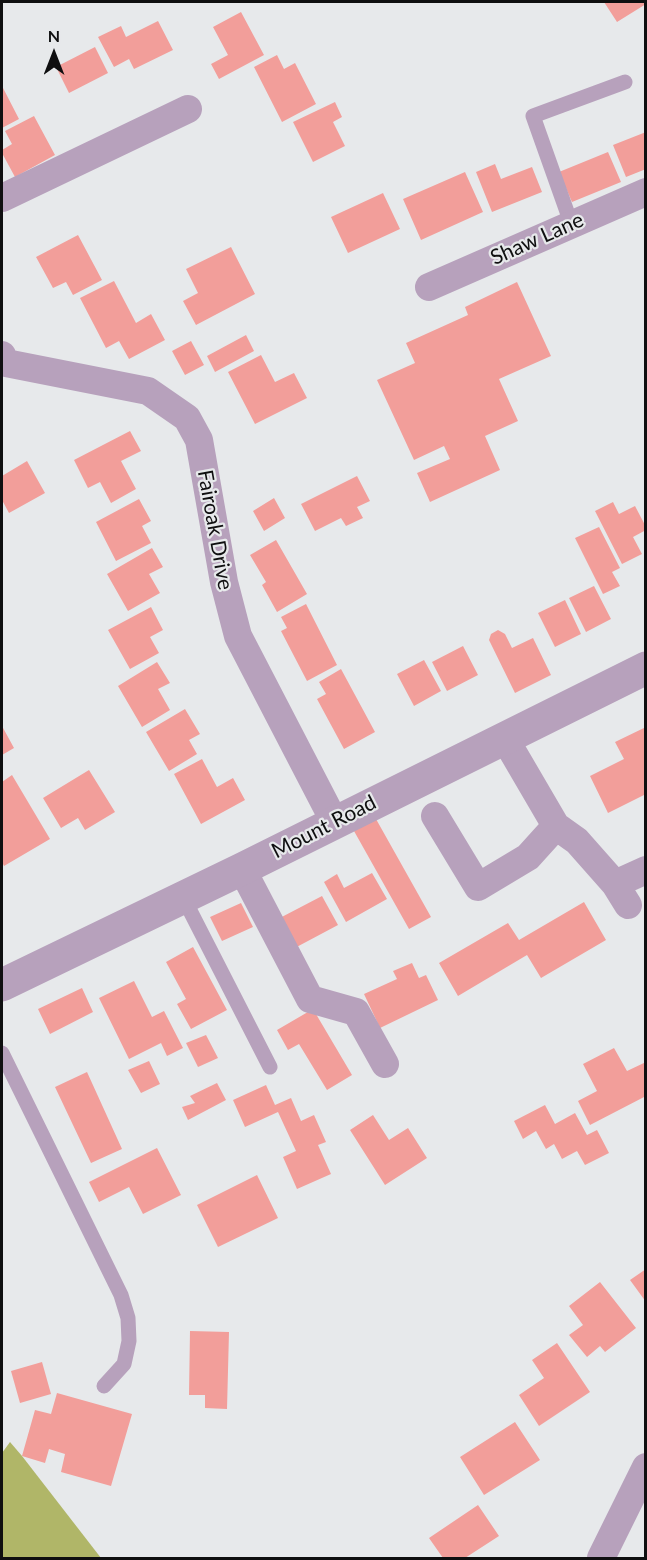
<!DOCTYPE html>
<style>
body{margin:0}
#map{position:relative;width:647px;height:1560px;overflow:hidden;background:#e7e9eb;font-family:Lato,sans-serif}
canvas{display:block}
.frame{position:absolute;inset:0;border:3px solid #0f0f10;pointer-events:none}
.north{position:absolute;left:24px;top:24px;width:60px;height:60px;-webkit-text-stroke:4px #e7e9eb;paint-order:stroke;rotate:0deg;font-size:16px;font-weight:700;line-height:24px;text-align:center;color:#0f0f10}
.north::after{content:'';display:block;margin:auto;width:21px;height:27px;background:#0f0f10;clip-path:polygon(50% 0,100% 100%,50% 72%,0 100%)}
</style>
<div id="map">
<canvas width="647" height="1560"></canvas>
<div class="frame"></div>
<div class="north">N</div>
</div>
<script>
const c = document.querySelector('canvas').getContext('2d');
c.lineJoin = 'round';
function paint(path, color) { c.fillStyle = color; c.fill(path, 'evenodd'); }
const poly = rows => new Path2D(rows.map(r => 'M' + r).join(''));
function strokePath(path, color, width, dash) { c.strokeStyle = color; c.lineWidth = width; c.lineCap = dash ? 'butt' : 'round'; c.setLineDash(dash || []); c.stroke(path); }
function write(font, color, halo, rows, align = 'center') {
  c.font = font + ' Lato,sans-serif'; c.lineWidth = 4.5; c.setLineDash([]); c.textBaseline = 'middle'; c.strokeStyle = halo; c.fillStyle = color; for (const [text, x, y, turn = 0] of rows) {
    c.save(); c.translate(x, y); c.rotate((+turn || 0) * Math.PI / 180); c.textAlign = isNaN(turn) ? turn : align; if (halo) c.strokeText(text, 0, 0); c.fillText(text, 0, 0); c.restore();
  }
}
paint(poly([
 [10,1442,22,1456,101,1558,2,1558,2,1453]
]), '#b0b668');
paint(poly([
 [604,2,646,2,646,4,617,22],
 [241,12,264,55,219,79,211,64,228,55,213,27],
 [158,21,173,50,134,69,129,59,114,67,98,37,121,26,126,37],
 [95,47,108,73,69,93,56,67],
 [277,55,284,69,295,63,316,104,282,122,254,67],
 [2,86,19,119,2,128],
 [335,102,342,117,333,122,345,146,313,162,293,122],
 [34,116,55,155,15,177,2,153,2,150,12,144,5,131],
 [646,132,646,169,626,177,613,145],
 [608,152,621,182,572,202,559,172],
 [495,164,501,179,532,167,542,192,492,212,476,172],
 [465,172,483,212,421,240,403,199],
 [383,193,400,229,348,253,331,217],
 [78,235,102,280,73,295,66,282,53,288,36,257],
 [231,247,255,294,196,325,183,301,198,293,186,269],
 [114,281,136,323,151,314,165,340,129,359,119,341,106,348,80,298],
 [517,282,551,356,499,379,518,421,485,436,500,470,430,502,417,473,450,459,444,446,414,460,377,380,415,363,406,343,468,315,465,307],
 [246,335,254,351,215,372,207,356],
 [191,341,204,365,185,375,172,351],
 [261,355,275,382,294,373,307,398,255,424,228,372],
 [130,431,141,451,121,461,136,489,111,503,100,482,88,488,74,460],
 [27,461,45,493,9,513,2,500,2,476],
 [357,476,370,501,357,507,363,518,346,526,341,518,315,531,301,504],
 [274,498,285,518,264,531,253,511],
 [139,499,151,521,142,526,151,543,116,561,96,522],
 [613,502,619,514,635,506,646,527,646,530,633,537,642,554,622,564,595,511],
 [599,527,620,568,612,572,620,586,603,594,575,538],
 [276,540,307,594,277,612,262,585,266,582,250,555],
 [152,548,163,567,149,574,160,593,128,611,107,574],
 [594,586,611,619,586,632,569,598],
 [565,600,581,634,555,647,538,613],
 [306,604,337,665,307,681,281,631,287,628,281,617],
 [151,607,163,630,150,637,159,653,130,669,108,630],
 [498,630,505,634,512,648,533,638,551,675,515,693,489,640,491,634],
 [463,646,478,675,447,691,432,662],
 [424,660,441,691,414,706,397,674],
 [157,662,170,683,158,689,170,710,142,727,118,686],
 [341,669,375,732,344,749,317,699,326,694,319,682],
 [185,709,200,734,189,740,197,754,169,771,146,732],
 [2,726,14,748,2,755],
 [646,727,646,794,608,813,590,776,624,759,615,742],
 [202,759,217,787,233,778,245,800,201,824,174,774],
 [89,770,115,812,85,830,78,818,61,828,43,798],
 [12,775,50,839,4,866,2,862,2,782],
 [376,819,431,917,409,929,354,831],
 [372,873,387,899,346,922,324,882,337,874,344,888],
 [322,896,338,925,291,950,276,920],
 [584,902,606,940,541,978,527,955,458,996,439,963,508,923,519,940],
 [241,903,253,927,222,941,210,917],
 [193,947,227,1010,191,1029,177,1004,186,999,166,962],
 [412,963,419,978,426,975,438,1000,380,1028,364,994,397,979,393,971],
 [134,981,152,1017,164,1011,183,1048,167,1056,161,1043,129,1059,99,998],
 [82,988,93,1012,50,1034,38,1009],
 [313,1009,352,1075,327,1090,299,1044,288,1050,277,1030],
 [206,1035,218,1058,198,1067,186,1043],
 [614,1048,627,1071,646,1062,646,1096,590,1125,578,1101,597,1091,583,1064],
 [149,1061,160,1084,141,1093,128,1070],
 [87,1072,122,1149,91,1163,55,1087],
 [217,1083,226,1100,188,1120,182,1107,195,1103,190,1096],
 [266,1085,275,1105,291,1098,301,1121,314,1115,326,1142,318,1145,331,1174,297,1189,283,1157,296,1151,278,1112,245,1127,233,1100],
 [545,1105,555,1124,575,1113,587,1135,597,1130,609,1153,585,1165,577,1151,562,1159,554,1144,546,1149,536,1131,523,1139,514,1121],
 [373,1115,389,1140,408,1128,427,1158,385,1185,350,1130],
 [157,1148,181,1195,143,1214,129,1187,99,1202,89,1182],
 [257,1175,278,1218,218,1247,197,1205],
 [646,1269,646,1302,630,1280],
 [600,1282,636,1328,605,1352,600,1346,587,1357,569,1335,583,1325,569,1306],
 [190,1331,229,1332,227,1409,205,1408,205,1395,189,1395],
 [557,1343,590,1392,539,1426,519,1395,544,1378,532,1360],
 [42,1362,51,1394,20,1403,11,1371],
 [57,1393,132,1414,111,1486,61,1472,65,1454,49,1449,45,1463,22,1456,35,1410,51,1414],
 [515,1422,540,1460,484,1495,460,1457],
 [478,1505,499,1536,465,1558,443,1558,429,1538]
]), '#f29e9a');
strokePath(poly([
 [571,223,533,116,625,82],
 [183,897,270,1067],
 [2,1053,121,1295,128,1318,129,1341,124,1364,104,1386]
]), '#b7a1bc', 15);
strokePath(poly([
 [2,198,188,109],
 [429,287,646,192],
 [2,355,6,363,148,391,187,418,199,440,224,582,238,636,334,821],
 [504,737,556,826,577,841,615,884,628,905],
 [435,816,478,887,528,857,556,826],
 [242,869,310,999,356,1012,385,1064],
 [615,884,646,870],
 [601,1558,646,1467]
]), '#b7a1bc', 28);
strokePath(poly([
 [2,985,242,869,646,668]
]), '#b7a1bc', 33);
write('21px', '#0f0f10', '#e7e9eb', [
 ["Shaw Lane",537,239,-24],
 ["Fairoak Drive",215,530,80],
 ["Mount Road",324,827,-27]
]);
</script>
